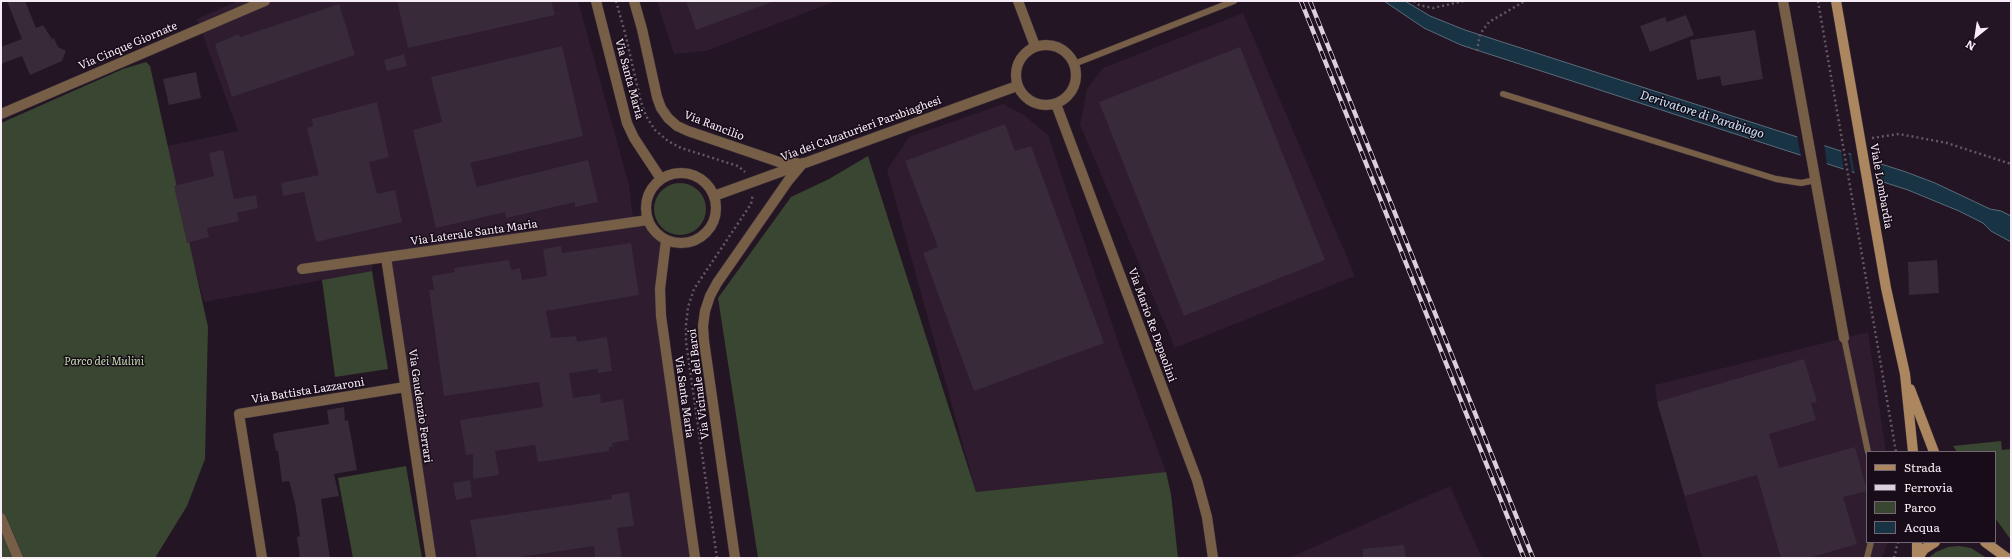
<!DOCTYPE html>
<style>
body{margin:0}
#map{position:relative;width:2012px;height:559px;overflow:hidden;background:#231523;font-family:Literata,serif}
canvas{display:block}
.frame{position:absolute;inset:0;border:2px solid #f7edf7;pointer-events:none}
.legend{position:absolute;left:1866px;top:451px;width:130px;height:92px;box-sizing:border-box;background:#190c19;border:1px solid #726672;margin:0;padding:5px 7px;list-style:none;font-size:12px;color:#f7edf7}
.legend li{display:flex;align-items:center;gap:8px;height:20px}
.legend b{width:20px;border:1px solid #726672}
.north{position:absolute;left:1956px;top:16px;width:40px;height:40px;-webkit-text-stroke:3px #190c19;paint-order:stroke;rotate:210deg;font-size:11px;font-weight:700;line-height:16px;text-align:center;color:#f7edf7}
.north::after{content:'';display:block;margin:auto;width:14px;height:18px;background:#f7edf7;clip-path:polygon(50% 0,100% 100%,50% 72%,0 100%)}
</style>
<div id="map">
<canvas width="2012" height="559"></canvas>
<div class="frame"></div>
<ul class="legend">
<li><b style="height:5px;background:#ac865e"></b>Strada</li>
<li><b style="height:5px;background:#dbd0db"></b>Ferrovia</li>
<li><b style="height:11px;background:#394631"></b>Parco</li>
<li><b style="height:11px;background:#173344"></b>Acqua</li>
</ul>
<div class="north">N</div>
</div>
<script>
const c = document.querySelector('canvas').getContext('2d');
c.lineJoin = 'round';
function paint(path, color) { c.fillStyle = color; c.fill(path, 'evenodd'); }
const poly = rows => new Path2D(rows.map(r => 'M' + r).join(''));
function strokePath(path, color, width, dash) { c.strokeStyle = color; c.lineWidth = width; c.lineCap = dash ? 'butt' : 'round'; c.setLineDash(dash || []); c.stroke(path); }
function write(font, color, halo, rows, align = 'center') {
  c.font = font + ' Literata,serif'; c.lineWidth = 3; c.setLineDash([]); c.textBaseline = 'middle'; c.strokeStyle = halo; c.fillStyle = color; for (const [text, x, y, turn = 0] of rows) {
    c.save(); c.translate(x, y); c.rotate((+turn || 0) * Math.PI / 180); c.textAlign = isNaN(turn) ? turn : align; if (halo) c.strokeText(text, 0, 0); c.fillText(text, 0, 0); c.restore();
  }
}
paint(poly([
 [238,1,578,1,629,185,633,217,373,257,372,271,204,302,163,147,238,131,197,19],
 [657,1,836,1,706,51,674,54],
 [1243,13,1355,276,1175,348,1080,125,1087,89,1103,68],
 [1003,104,1024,115,1048,135,1123,356,1166,472,976,492,887,170,909,137],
 [647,223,652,231,664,240,659,275,694,558,433,558,387,258],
 [1868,332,1886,452,1867,452,1867,542,1888,542,1882,558,1702,558,1657,402,1655,385],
 [1450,486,1482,558,1289,558]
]), '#2f1c2f');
paint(poly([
 [146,62,150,66,208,327,205,459,187,506,155,558,1,558,1,123,123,69],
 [868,156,976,492,1166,472,1171,494,1178,558,758,558,718,298,791,197,829,179],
 '654 209a26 26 0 1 1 52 0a26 26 0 1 1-52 0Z',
 [372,271,388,369,335,377,322,280],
 [2001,441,2002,450,2011,449,2011,540,1995,518,1995,452,1957,452,1953,446],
 [406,466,422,558,353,558,338,478],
 [1959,546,1971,548,1987,558,1928,558,1936,552,1948,547]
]), '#394631');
const water = poly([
 [1384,1,1405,1,1430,16,1465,30,1906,172,1935,183,1990,209,2001,211,2011,216,2011,242,1991,231,1983,223,1959,211,1908,190,1461,45,1424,28,1384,1]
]);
paint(water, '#173344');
strokePath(water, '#5a6b7a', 1);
paint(poly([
 [1797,135,1824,143,1827,166,1801,157],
 [1841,149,1848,151,1852,173,1844,171],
 [1851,152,1878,161,1882,183,1855,175]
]), '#231523');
paint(poly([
 [7,1,25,1,36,28,43,25,52,39,54,38,58,47,66,51,62,61,30,75,22,56,1,64,1,47,22,39],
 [397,1,551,1,555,15,408,48],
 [686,1,772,1,772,2,696,30],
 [339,4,355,55,232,97,215,44,239,34,240,37],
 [1686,15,1694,35,1650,52,1640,26,1665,17,1667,22],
 [1755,30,1763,79,1722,86,1720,76,1697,80,1690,40],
 [562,46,583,136,470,163,477,187,588,160,598,202,575,207,575,202,506,218,505,212,436,228,413,130,442,122,431,77],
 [1240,47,1325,260,1184,316,1099,102],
 [404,54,407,66,387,71,384,60],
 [196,72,201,98,169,105,163,79],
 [377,102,389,157,369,162,377,194,395,190,402,222,316,242,304,192,283,196,281,183,319,175,307,128,313,126,312,119],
 [1005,124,1015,151,1031,146,1104,343,974,391,923,253,938,247,905,161],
 [223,150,234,199,256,195,258,208,237,213,239,221,207,228,209,237,187,243,174,186,214,176,209,153],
 [631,243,639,295,546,311,551,338,576,336,577,342,607,337,612,371,598,373,598,369,569,373,573,398,600,394,601,403,623,399,629,440,612,443,613,447,609,447,609,451,538,462,535,445,495,451,499,475,473,479,473,454,466,455,460,420,543,407,539,382,444,396,429,290,434,290,432,276,455,272,454,268,509,260,511,270,520,268,522,280,547,276,543,249,561,246,562,253],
 [1937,260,1939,293,1909,295,1908,262],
 [1804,359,1817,402,1811,403,1816,420,1769,434,1779,468,1855,447,1867,491,1843,497,1857,544,1809,558,1781,558,1757,475,1685,496,1657,402],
 [344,407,345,421,348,420,357,470,334,474,339,496,321,499,330,558,300,558,297,537,300,536,295,503,289,481,282,482,278,451,276,451,273,435,275,433,329,424,327,410],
 [470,480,472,497,456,500,453,483],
 [629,492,634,526,617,528,622,558,595,558,594,546,513,558,477,558,470,520,612,499,611,495],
 [1404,545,1406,558,1363,558,1363,549]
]), '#382a38');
const service = poly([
 [1074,64,1234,1],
 [1503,94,1776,179,1801,183,1816,180],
 [1844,338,1868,452],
 [1867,558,1871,542]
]);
const minor = poly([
 [634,1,642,29,657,97,661,108,668,118,677,126,688,131,782,163,797,163],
 [1018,1,1035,46],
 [1783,1,1844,338],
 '1016 75a30 30 0 1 1 60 0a30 30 0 1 1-60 0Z',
 [1056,104,1197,480,1207,517,1213,558],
 [1,114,265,1],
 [714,196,1017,86],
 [386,257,431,558],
 [302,269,648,220],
 [1,518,18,558],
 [262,558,239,414,405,387],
 [735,558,704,341,703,326,705,311,710,296,717,283,788,181,803,163]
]);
const tertiary = poly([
 [596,1,627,123,634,138,661,179],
 '646 208a35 35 0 1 1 70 0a35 35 0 1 1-70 0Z',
 [666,240,660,289,661,316,695,558]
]);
const secondary = poly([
 [1836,1,1886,288,1905,374,1913,452],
 [1910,389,1934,452],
 [1917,542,1917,558],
 [1985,542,2007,558],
 [1918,558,1924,549,1935,542]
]);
strokePath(service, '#3c2f3c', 7);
strokePath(minor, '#3c2f3c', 11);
strokePath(tertiary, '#3c2f3c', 11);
strokePath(secondary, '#3c2f3c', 11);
strokePath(poly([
 [616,1,625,33,641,102,646,116,655,130,668,141,681,148,738,166,745,172],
 [1414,1,1419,5,1433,8,1464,1],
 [1818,1,1896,452],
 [1477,51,1480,34,1489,22,1525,1],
 [1872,138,1899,134,1947,143,2011,164],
 [717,558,686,342,686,325,688,307,694,289,751,204,753,194],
 [1894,558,1898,542]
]), '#645864', 2.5, [2, 3]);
strokePath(service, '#765f46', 6);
strokePath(minor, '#765f46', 10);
strokePath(tertiary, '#765f46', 10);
strokePath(secondary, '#ac865e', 10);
const rail = poly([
 [1301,1,1524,558],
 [1310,1,1533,558]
]);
strokePath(rail, '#dbd0db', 4.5);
strokePath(rail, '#190c19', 3, [9]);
write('11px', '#f7edf7', '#190c19', [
 ["Via Cinque Giornate",128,46,-23],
 ["Via Santa Maria",629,79,75],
 ["Via Rancilio",714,126,21],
 ["Via dei Calzaturieri Parabiaghesi",861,129,-20],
 ["Viale Lombardia",1881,186,80],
 ["Via Laterale Santa Maria",474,233,-8],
 ["Via Mario Re Depaolini",1152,325,70],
 ["Via Vicinale del Baroi",699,384,-97],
 ["Via Battista Lazzaroni",308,391,-9],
 ["Via Santa Maria",684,397,82],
 ["Via Gaudenzio Ferrari",420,406,82]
]);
write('italic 11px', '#bfdfac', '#190c19', [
 ["Parco dei Mulini",104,362]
]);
write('italic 12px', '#c7e8fd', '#190c19', [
 ["Derivatore di Parabiago",1702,115,18]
]);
</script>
